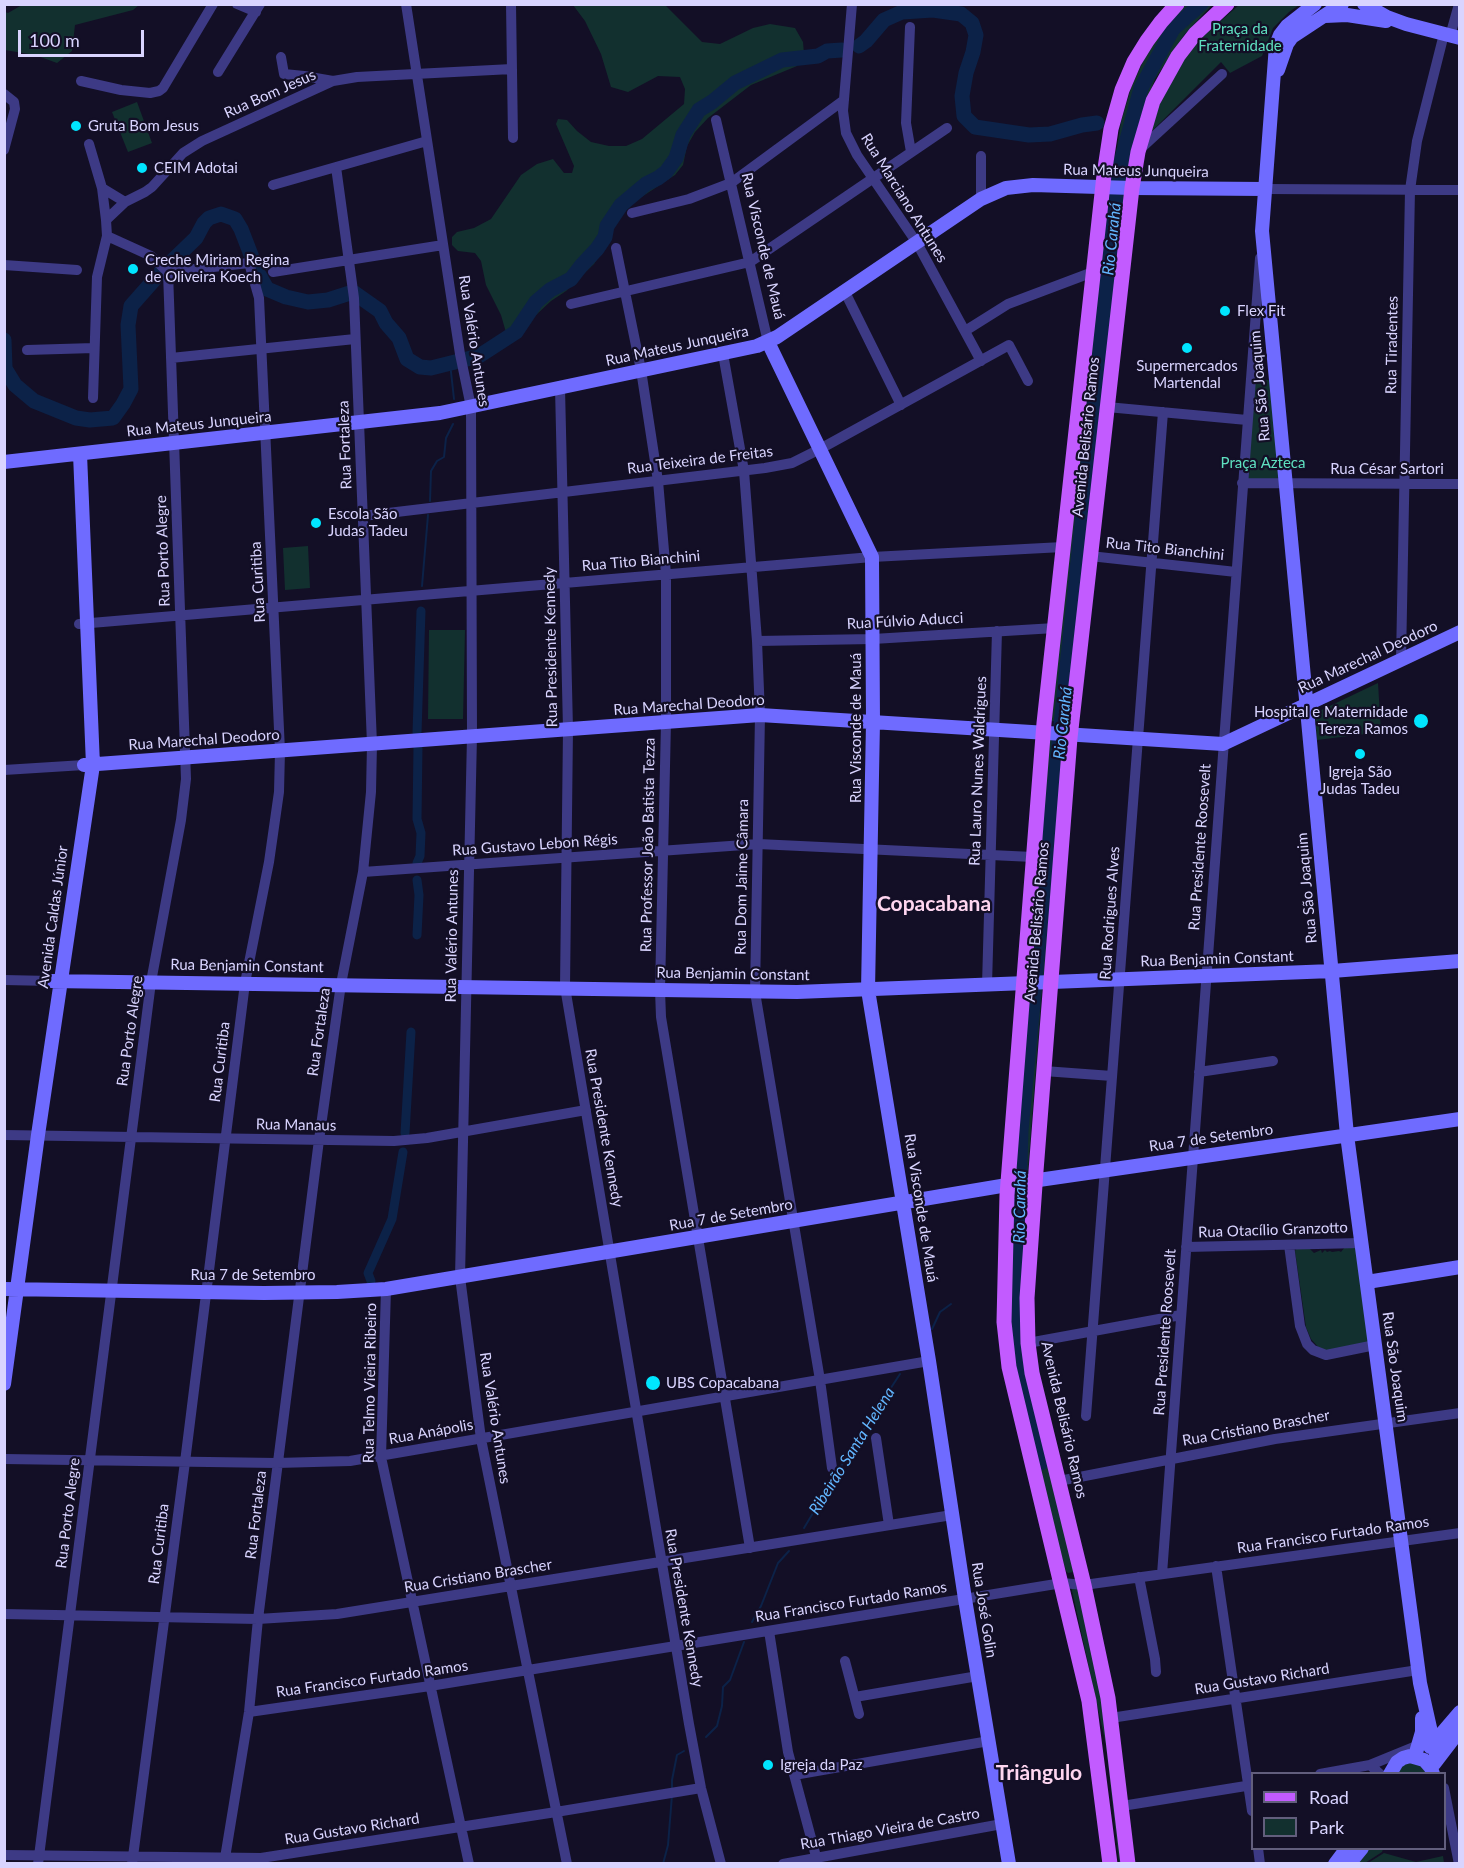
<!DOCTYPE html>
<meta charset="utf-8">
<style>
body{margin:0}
#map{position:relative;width:1464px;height:1868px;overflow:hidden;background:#130f26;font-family:Lato,sans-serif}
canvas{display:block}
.frame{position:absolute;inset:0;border:6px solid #d9d4ff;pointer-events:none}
.legend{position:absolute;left:1251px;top:1772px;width:195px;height:78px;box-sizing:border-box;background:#130f26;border:2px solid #625e7d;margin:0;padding:8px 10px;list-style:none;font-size:18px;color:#d9d4ff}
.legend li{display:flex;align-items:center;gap:12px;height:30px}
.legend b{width:30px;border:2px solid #625e7d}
.scale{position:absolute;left:18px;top:30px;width:126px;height:27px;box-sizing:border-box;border:3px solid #d9d4ff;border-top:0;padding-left:8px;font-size:18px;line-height:21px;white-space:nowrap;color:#d9d4ff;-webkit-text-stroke:4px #130f26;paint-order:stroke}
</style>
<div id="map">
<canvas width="1464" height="1868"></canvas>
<div class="frame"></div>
<ul class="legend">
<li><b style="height:8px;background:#c25bff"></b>Road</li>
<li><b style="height:16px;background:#12302f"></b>Park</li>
</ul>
<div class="scale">100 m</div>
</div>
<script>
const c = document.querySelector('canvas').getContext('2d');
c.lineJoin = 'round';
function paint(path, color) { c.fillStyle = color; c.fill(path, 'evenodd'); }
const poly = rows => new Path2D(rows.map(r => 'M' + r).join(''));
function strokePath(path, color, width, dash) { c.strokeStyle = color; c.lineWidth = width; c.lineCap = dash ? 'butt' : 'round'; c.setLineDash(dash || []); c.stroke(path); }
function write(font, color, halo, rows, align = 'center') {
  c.font = font + ' Lato,sans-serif'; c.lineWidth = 4.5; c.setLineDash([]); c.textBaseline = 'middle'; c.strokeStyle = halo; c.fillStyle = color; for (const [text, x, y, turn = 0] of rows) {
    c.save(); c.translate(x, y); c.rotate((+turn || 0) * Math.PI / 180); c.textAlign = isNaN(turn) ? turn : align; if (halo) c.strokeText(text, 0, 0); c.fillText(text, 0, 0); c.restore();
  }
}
paint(poly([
 [22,5,22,4,139,5,133,10,75,25,72,51,57,63,35,55,5,50,5,12,8,13],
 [573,5,665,5,702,42,720,44,753,28,770,24,795,28,803,42,804,54,797,66,751,85,708,118,695,132,687,146,683,165,675,175,637,200,622,214,610,232,602,252,594,264,566,291,551,301,536,315,514,341,507,336,501,315,486,285,481,261,475,253,458,251,452,245,452,237,457,232,474,228,491,219,521,175,537,164,553,159,564,173,572,173,574,166,556,124,558,119,567,120,577,131,591,142,609,146,626,146,642,139,684,104,685,89,680,77,658,76,628,92,611,87,601,54,585,21],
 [1183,5,1212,5,1184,35,1155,79,1136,128,1127,180,1112,179,1121,122,1131,88,1146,55],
 [1239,5,1299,5,1289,12,1273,28,1262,56,1230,73,1221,62,1151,132,1163,92,1180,63,1200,39],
 [137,102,152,143,128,152,112,112],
 [1107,193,1127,195,1065,722,1049,721],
 [1260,379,1276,381,1286,484,1242,483,1250,380],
 [308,546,310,588,285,590,283,548],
 [429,630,465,630,463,719,428,719],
 [1378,683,1381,732,1317,740,1315,713],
 [1047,733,1063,734,1045,974,1043,977,1027,976],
 [1029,988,1041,988,1042,990,1028,1170,1026,1173,1016,1174],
 [1011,1190,1026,1190,1023,1275,1074,1572,1068,1573,1066,1571,1045,1498,1011,1356],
 [1308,1247,1314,1253,1321,1250,1322,1253,1325,1250,1327,1252,1330,1251,1332,1252,1339,1251,1341,1252,1345,1247,1357,1247,1370,1342,1334,1352,1320,1349,1311,1339,1306,1327,1295,1251,1297,1248],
 [1071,1586,1080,1586,1110,1725,1125,1863,1119,1863,1106,1745],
 [1417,1762,1427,1774,1397,1774,1405,1763],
 [1366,1849,1383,1849,1382,1852,1365,1863,1354,1864],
 [1384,1853,1416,1862,1443,1856,1444,1863,1368,1863]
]), '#12302f');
strokePath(poly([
 [450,363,454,399],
 [430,501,431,471,437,461,444,457,446,438,453,424],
 [422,586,428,515],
 [1011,1266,1017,1265],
 [932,1329,940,1312,951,1304],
 [804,1528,855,1443,900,1374],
 [752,1622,761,1606,778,1563,789,1551],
 [706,1737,717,1726,722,1706,723,1687,730,1680,744,1642],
 [672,1789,672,1780,677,1755,684,1751],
 [663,1864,668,1845,672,1795]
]), '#0c2248', 2);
strokePath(poly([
 [417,733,421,611],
 [417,863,420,856,421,833,417,819,418,746],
 [417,880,419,895,417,935],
 [405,1133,411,1032],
 [371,1281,368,1273,392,1219,403,1152]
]), '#0c2248', 9);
strokePath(poly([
 [859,46,866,41,884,20,902,12,933,10,961,14,972,23,976,35,973,52,966,73,962,96,964,116,975,127,1029,135,1050,134,1082,125,1097,123],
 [169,264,196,238,204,223,209,218,221,214,235,219,241,229,258,273,267,289,286,297,308,302,328,300,353,292,380,311,386,323,399,338,407,359,420,367,431,368,479,356,516,332,536,302,550,290,571,279,581,266,597,249,605,237,607,226,621,205,646,184,658,178,666,172,676,158,683,135,699,110,712,102,735,83,782,60,818,56,827,51,842,50],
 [4,340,5,367],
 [4,367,15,385,34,401,76,418,90,420,113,418,123,404,131,389,128,325,131,306,161,272],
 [1041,1463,1017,1350,1016,1287,1021,1130,1043,897,1119,169,1141,88,1173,29,1201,4]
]), '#0c2248', 15);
strokePath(poly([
 [237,4,256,12],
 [406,4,460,354,471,407,472,736,460,1277,481,1439,567,1864],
 [511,4,513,138],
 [852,4,843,111,846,133,857,155,917,243,981,361],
 [910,27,906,123,911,152],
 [1450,36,1459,4],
 [281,57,284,74,304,76,333,81],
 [218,72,260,4],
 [81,81,121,90,150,93,159,91,163,88,213,4],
 [4,94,14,102,15,109,4,150],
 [716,120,768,342],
 [89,144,102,188,106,220],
 [1138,151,1222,74],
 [981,156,981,199],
 [273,185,427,141],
 [102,188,125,202],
 [1265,189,1460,190],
 [632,213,689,199,731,183,844,100],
 [616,248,641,370,658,481,666,574,666,722,660,990,661,1017,750,1548],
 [4,265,77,270],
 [273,272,443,245],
 [845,292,901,405],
 [571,304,750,262,947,128],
 [965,331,1008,304,1093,272],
 [27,350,94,348],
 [723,354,744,471,757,641,760,715,755,992,820,1380,832,1468],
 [171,358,355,339],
 [560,388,568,729,565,987,689,1724,701,1788,721,1864],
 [93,398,97,277,107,236,106,220,125,202,145,192,152,187,183,153,202,141,333,81,357,77,512,69],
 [1107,407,1247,420],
 [1242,483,1460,484],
 [363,516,765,468,792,463,820,449,1009,345,1028,381],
 [1090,556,1236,572],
 [79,624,872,557,1063,547],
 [757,641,873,639,1055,628],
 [1401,660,1410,190,1417,141,1444,34],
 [4,770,84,765],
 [363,872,758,844,1033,857],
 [4,980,51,981],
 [987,985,997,631],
 [1044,1071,1112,1076],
 [1199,1072,1273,1061],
 [4,1135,394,1141,427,1138,586,1110],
 [1289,1245,1300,1326,1307,1344,1313,1350,1326,1355,1375,1345],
 [1186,1247,1361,1243],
 [386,1289,381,1457,469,1864],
 [1028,1343,1181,1315],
 [1086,1416,1163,412],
 [876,1438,889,1525],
 [4,1459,277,1463,350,1461,929,1361],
 [1059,1481,1275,1439,1460,1413],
 [1216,1566,1252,1811],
 [1162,1574,1260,258],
 [1139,1577,1155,1659,1156,1672],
 [4,1614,258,1619,337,1614,952,1515],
 [769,1631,788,1752,818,1864],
 [845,1661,859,1714],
 [855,1697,978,1676],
 [249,1712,430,1686,1062,1583,1084,1585,1460,1533],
 [1111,1718,1418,1670],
 [1370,1765,1380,1774],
 [1320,1774,1370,1765,1419,1745],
 [794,1775,989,1741],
 [1444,1788,1459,1864],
 [1122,1806,1252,1785],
 [1258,1848,1260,1864],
 [4,1855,261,1858,556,1812,701,1788],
 [38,1864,151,982,181,820,186,779,168,272,151,256,107,236],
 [132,1864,185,1462,245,983,269,862,279,792,280,751,259,298,249,263,168,272],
 [224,1864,249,1712,258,1619,319,1140,341,984,363,872,371,792,372,744,354,298,336,167],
 [783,1864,1002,1824]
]), '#3d3a85', 10);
strokePath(poly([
 [1315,4,1287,26,1280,35,1276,45,1262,231,1347,1135,1420,1683,1437,1759],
 [1364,4,1387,17,1406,24,1460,38],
 [1325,16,1347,15,1386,21],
 [1278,70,1287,44,1292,37,1342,4],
 [768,342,872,557,873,722,868,990,929,1361,965,1599,1009,1864],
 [4,462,440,413,757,346,777,337,981,199,1006,188,1033,185,1132,188,1265,189],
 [84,765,760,715,1223,744,1460,632],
 [51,981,797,992,1332,971,1460,961],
 [1367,1282,1460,1267],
 [4,1289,264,1293,337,1292,386,1289,1025,1182,1460,1119],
 [4,1384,38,1135,93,765,80,454],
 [1430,1747,1460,1712],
 [1415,1756,1422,1732,1422,1718],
 [1434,1764,1460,1730],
 [1390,1774,1397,1762,1403,1758,1410,1756,1424,1760,1431,1768,1433,1774],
 [1335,1864,1347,1848],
 [1349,1864,1362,1848]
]), '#6f6bff', 14);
strokePath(poly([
 [1110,1864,1089,1701,1009,1367,1004,1322,1007,1195,1044,723,1104,175,1111,129,1122,90,1134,62,1147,41,1161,22,1177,4],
 [1128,1864,1108,1698,1084,1585,1032,1373,1028,1343,1027,1298,1036,1171,1070,738,1132,188,1138,152,1153,101,1178,56,1195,34,1227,4]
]), '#c25bff', 15);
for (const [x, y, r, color] of [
 [76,126,6,"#00e5ff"],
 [142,168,6,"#00e5ff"],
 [133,269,6,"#00e5ff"],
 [1225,311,6,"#00e5ff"],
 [1187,348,6,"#00e5ff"],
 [316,523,6,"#00e5ff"],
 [1421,721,8,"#00e5ff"],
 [1360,754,6,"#00e5ff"],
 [653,1383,8,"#00e5ff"],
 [768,1765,6,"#00e5ff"]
]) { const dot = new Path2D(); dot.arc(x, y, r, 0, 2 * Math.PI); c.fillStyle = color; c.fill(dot); strokePath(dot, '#130f26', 2); }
write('15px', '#5fe0c0', '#130f26', [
 ["Praça da",1240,29],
 ["Fraternidade",1240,46],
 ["Praça Azteca",1263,463]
]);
write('15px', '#d9d4ff', '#130f26', [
 ["Rua Bom Jesus",270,94,-24],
 ["Rua Mateus Junqueira",1136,171,1],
 ["Rua Marciano Antunes",904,198,58],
 ["Rua Visconde de Mauá",763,246,77],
 ["Rua Valério Antunes",474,341,81],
 ["Rua Tiradentes",1392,345,-89],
 ["Rua Mateus Junqueira",677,346,-12],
 ["Rua São Joaquim",1260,386,-95],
 ["Rua Mateus Junqueira",199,424,-6],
 ["Avenida Belisário Ramos",1086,437,-84],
 ["Rua Fortaleza",345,445,-92],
 ["Rua Teixeira de Freitas",700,460,-7],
 ["Rua César Sartori",1387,469],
 ["Rua Tito Bianchini",1165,549,6],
 ["Rua Porto Alegre",163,551,-92],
 ["Rua Tito Bianchini",641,561,-5],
 ["Rua Curitiba",258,582,-93],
 ["Rua Fúlvio Aducci",905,621,-3],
 ["Rua Presidente Kennedy",551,647,-91],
 ["Rua Marechal Deodoro",1368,657,-25],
 ["Rua Marechal Deodoro",689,705,-4],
 ["Rua Visconde de Mauá",856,728,-90],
 ["Rua Marechal Deodoro",204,740,-4],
 ["Rua Lauro Nunes Waldrigues",978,771,-88],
 ["Rua Gustavo Lebon Régis",535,845,-4],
 ["Rua Professor João Batista Tezza",648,845,-89],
 ["Rua Presidente Roosevelt",1200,847,-86],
 ["Rua Dom Jaime Câmara",742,877,-89],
 ["Rua São Joaquim",1307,888,-95],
 ["Rua Rodrigues Alves",1110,913,-86],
 ["Avenida Caldas Júnior",53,917,-82],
 ["Avenida Belisário Ramos",1037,922,-85],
 ["Rua Valério Antunes",452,936,-89],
 ["Rua Benjamin Constant",1217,959,-2],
 ["Rua Benjamin Constant",247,966,1],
 ["Rua Benjamin Constant",733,974,1],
 ["Rua Porto Alegre",130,1031,-82],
 ["Rua Fortaleza",319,1032,-82],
 ["Rua Curitiba",220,1062,-83],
 ["Rua Manaus",296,1125,1],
 ["Rua Presidente Kennedy",604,1128,80],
 ["Rua 7 de Setembro",1211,1138,-8],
 ["Rua Visconde de Mauá",921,1208,81],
 ["Rua 7 de Setembro",731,1215,-10],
 ["Rua Otacílio Granzotto",1273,1230,-2],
 ["Rua 7 de Setembro",253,1275],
 ["Rua Presidente Roosevelt",1165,1332,-86],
 ["Rua São Joaquim",1395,1367,82],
 ["Rua Telmo Vieira Ribeiro",370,1383,-89],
 ["Rua Valério Antunes",495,1418,81],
 ["Avenida Belisário Ramos",1064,1420,77],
 ["Rua Cristiano Brascher",1256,1428,-10],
 ["Rua Anápolis",431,1432,-10],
 ["Rua Porto Alegre",68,1513,-83],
 ["Rua Fortaleza",256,1515,-83],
 ["Rua Francisco Furtado Ramos",1333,1535,-8],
 ["Rua Curitiba",159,1544,-83],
 ["Rua Cristiano Brascher",478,1576,-9],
 ["Rua Francisco Furtado Ramos",851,1602,-9],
 ["Rua Presidente Kennedy",684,1608,80],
 ["Rua José Golin",984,1610,81],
 ["Rua Francisco Furtado Ramos",372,1679,-8],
 ["Rua Gustavo Richard",1262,1679,-9],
 ["Rua Gustavo Richard",352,1829,-9],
 ["Rua Thiago Vieira de Castro",890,1829,-10]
]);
write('15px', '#d9d4ff', '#130f26', [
 ["Gruta Bom Jesus",88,126],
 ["CEIM Adotai",154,168],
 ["Creche Miriam Regina",145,260],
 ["de Oliveira Koech",145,277],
 ["Flex Fit",1237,311],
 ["Supermercados",1187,366,"center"],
 ["Martendal",1187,383,"center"],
 ["Escola São",328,514],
 ["Judas Tadeu",328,531],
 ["Hospital e Maternidade",1408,712,"right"],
 ["Tereza Ramos",1408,729,"right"],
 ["Igreja São",1360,772,"center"],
 ["Judas Tadeu",1360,789,"center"],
 ["UBS Copacabana",666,1383],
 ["Igreja da Paz",780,1765]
], 'left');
write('italic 16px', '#62b6ff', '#130f26', [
 ["Rio Carahá",1112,239,-84],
 ["Rio Carahá",1063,723,-84],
 ["Rio Carahá",1020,1207,-89],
 ["Ribeirão Santa Helena",852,1451,-58]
]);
write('bold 21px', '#ffd6f0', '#130f26', [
 ["Copacabana",934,904],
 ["Triângulo",1039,1773]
]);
</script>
